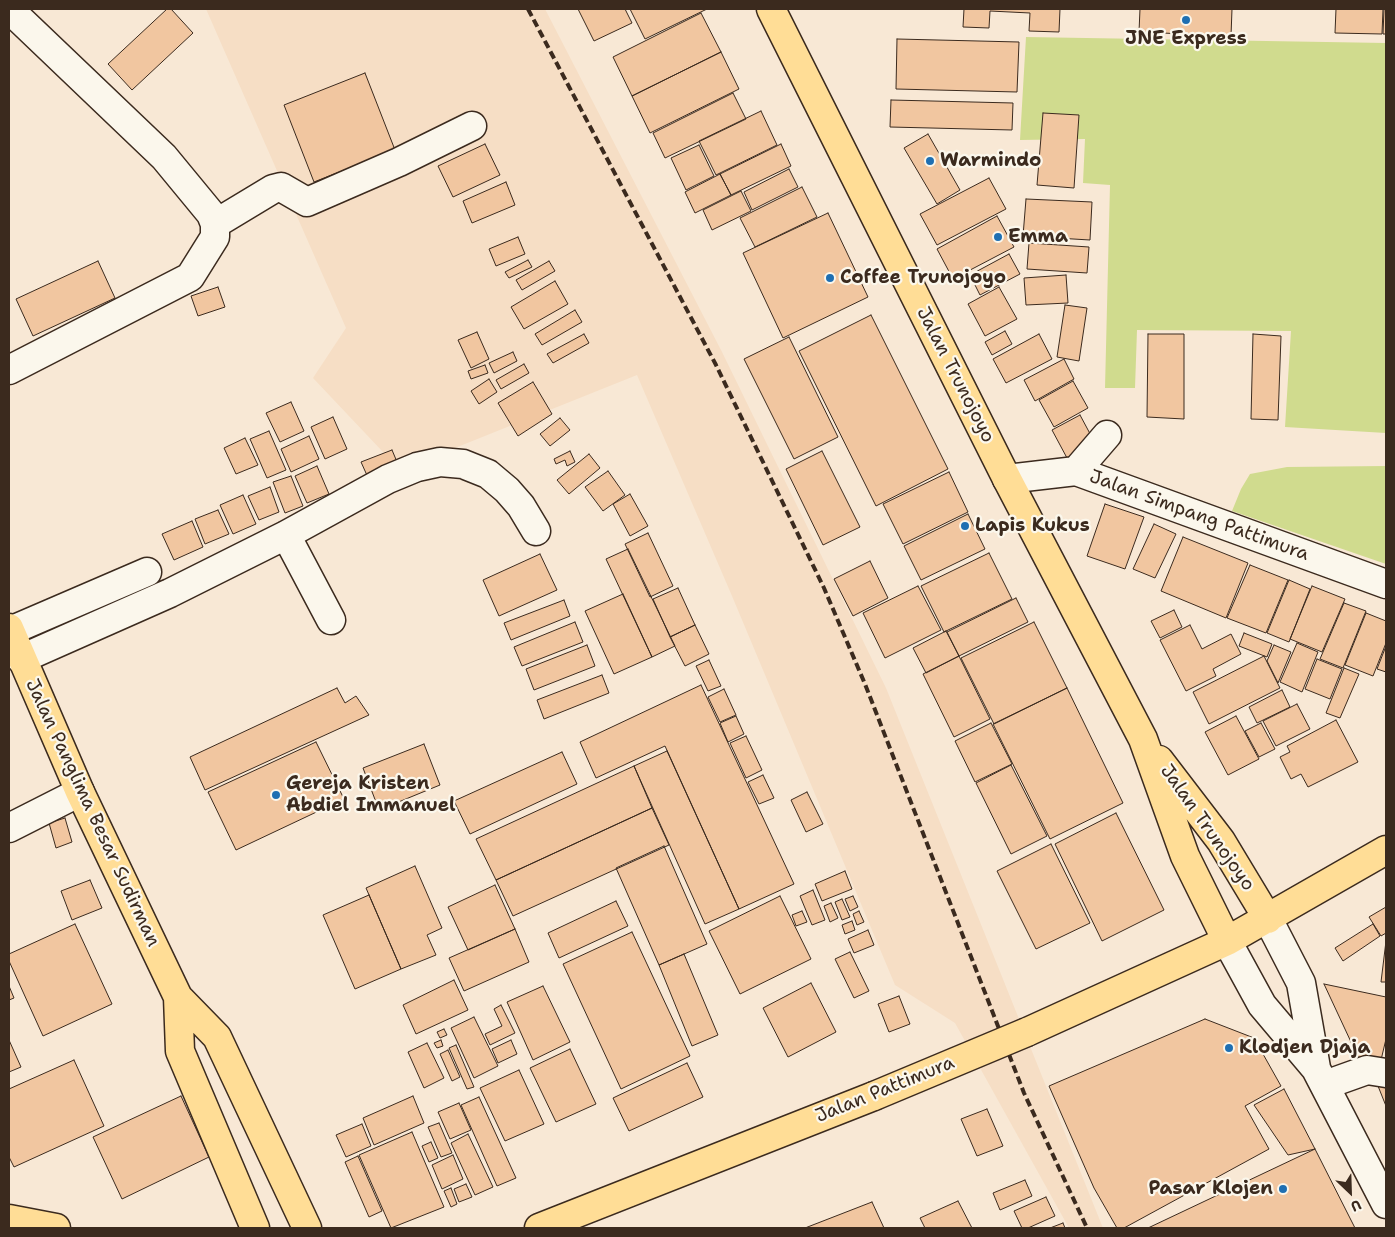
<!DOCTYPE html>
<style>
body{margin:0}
#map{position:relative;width:1395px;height:1237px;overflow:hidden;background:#f8e8d5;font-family:"Shantell Sans",sans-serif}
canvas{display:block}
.frame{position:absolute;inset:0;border:10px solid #3b2a1e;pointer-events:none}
.north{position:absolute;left:1325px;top:1167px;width:50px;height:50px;-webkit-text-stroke:4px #fbf7ec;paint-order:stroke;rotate:156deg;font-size:14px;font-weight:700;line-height:20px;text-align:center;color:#3b2a1e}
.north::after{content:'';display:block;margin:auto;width:18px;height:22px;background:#3b2a1e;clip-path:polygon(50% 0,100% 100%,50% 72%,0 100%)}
</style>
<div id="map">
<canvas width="1395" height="1237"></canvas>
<div class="frame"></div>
<div class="north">U</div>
</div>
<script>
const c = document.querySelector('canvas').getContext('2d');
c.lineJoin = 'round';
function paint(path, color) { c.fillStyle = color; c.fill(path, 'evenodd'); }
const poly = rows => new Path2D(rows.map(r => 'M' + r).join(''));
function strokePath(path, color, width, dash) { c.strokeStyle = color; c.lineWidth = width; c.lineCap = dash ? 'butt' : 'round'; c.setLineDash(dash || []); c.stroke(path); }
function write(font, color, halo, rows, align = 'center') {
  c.font = font + ' "Shantell Sans",sans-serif'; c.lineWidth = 4.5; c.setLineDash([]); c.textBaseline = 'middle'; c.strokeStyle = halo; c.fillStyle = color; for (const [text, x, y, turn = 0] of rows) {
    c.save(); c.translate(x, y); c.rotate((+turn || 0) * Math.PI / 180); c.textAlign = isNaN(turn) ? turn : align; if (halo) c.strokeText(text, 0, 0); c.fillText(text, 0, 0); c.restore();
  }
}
paint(poly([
 [206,9,545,9,722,352,886,688,1103,1228,1069,1228,955,1023,895,985,732,596,637,375,400,470,313,378,346,328]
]), '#f6dec5');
paint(poly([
 [1026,37,1386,43,1386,433,1285,427,1291,331,1137,330,1135,388,1105,388,1110,185,1083,183,1085,139,1020,140],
 [1386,466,1386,564,1232,511,1241,489,1250,474,1287,467]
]), '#d0db8e');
const building = poly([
 [167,9,171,9,193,33,132,90,108,64,167,9],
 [578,9,625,9,632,23,594,41,578,9],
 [630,9,707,9,645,39,630,9],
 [964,9,1060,9,1059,32,1029,31,1030,13,990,11,989,28,963,27,964,9],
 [1140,9,1232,9,1231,36,1139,32,1140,9],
 [1336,9,1383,9,1382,34,1335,33,1336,9],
 [1384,9,1386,9,1386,34,1383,34,1384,9],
 [701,13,721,52,632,96,613,57,701,13],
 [897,39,1019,42,1017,92,896,89,897,39],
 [721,52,739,89,650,133,632,96,721,52],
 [365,73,395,150,314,182,284,105,365,73],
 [733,93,746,119,665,158,653,133,733,93],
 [891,100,1013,103,1012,130,890,127,891,100],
 [761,111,777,145,716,175,699,141,761,111],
 [1043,113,1079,115,1074,188,1037,185,1043,113],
 [928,134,960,190,937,204,904,148,928,134],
 [485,144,500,175,453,197,438,166,485,144],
 [781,144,791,166,731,195,720,174,781,144],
 [699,145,714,176,686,190,671,158,699,145],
 [789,169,798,187,752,210,744,192,789,169],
 [720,174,731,195,695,213,685,192,720,174],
 [989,178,1006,209,937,245,920,214,989,178],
 [506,182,515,205,472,223,463,201,506,182],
 [802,187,817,217,755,247,740,218,802,187],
 [741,191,751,211,712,230,703,210,741,191],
 [1026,199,1092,202,1090,240,1023,236,1026,199],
 [828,213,868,297,783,338,743,253,828,213],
 [997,216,1014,247,953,279,937,249,997,216],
 [518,237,525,254,496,266,489,249,518,237],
 [1029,243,1089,247,1087,273,1027,269,1029,243],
 [1009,254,1020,274,980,295,970,275,1009,254],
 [528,260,532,267,509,278,505,272,528,260],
 [98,261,115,298,33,336,16,299,98,261],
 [549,261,555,271,522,290,516,280,549,261],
 [1066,275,1068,303,1026,305,1024,278,1066,275],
 [555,281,568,304,524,329,511,307,555,281],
 [218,287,225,307,198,316,191,296,218,287],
 [999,287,1017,319,985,336,968,304,999,287],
 [1065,305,1087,308,1079,361,1057,357,1065,305],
 [575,310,582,322,542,345,535,334,575,310],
 [871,315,948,469,876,506,799,351,871,315],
 [1005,331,1012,344,992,355,985,342,1005,331],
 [477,332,489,359,471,368,458,340,477,332],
 [584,334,589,343,553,363,547,354,584,334],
 [1039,334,1052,359,1006,383,993,359,1039,334],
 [1148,334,1184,334,1184,419,1147,417,1148,334],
 [1253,334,1281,336,1278,420,1251,419,1253,334],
 [789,337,838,437,794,459,744,359,789,337],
 [513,352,517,361,494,373,489,363,513,352],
 [1064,359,1074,379,1035,401,1024,380,1064,359],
 [524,364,529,373,501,389,496,380,524,364],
 [485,365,488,373,471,379,468,371,485,365],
 [489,379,497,392,479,404,471,391,489,379],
 [1073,381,1088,408,1054,427,1039,400,1073,381],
 [533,382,552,414,518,436,498,403,533,382],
 [291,402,304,431,280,442,266,413,291,402],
 [1080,415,1095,443,1067,458,1052,430,1080,415],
 [333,417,347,449,325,459,311,427,333,417],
 [560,418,570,430,550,446,540,434,560,418],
 [269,431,286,470,267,478,250,439,269,431],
 [309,436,319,459,291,472,281,449,309,436],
 [245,438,258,465,236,474,224,448,245,438],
 [392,450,400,469,370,482,361,462,392,450],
 [570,451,575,462,567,466,565,460,556,464,554,459,570,451],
 [822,451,860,527,823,545,786,469,822,451],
 [589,454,600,468,569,494,557,480,589,454],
 [317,466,329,494,307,503,295,476,317,466],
 [608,471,625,495,603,511,585,487,608,471],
 [949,472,968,512,903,544,883,504,949,472],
 [291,476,303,506,285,513,273,482,291,476],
 [270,487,279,512,259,520,248,496,270,487],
 [630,494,648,526,630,536,613,504,630,494],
 [243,495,256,524,233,534,220,505,243,495],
 [1105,504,1144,517,1125,569,1087,556,1105,504],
 [218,510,229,534,205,544,195,519,218,510],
 [968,514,985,549,921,580,904,546,968,514],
 [192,521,203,547,174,560,162,534,192,521],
 [1154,524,1176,534,1155,578,1133,569,1154,524],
 [648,533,673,586,650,597,625,544,648,533],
 [1183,537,1248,563,1226,618,1161,591,1183,537],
 [628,549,675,646,652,657,606,559,628,549],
 [989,553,1012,599,944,632,921,586,989,553],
 [540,554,557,590,499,616,483,580,540,554],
 [870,561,888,598,853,616,834,579,870,561],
 [1250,565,1288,580,1266,633,1227,618,1250,565],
 [1289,580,1310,589,1289,642,1267,633,1289,580],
 [918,586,941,630,885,658,863,613,918,586],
 [1312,586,1345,599,1322,652,1290,639,1312,586],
 [678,588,695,625,670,637,653,599,678,588],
 [623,594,652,657,614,674,585,611,623,594],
 [1016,598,1028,622,959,656,947,632,1016,598],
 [564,600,570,616,511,640,504,623,564,600],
 [1344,603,1366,611,1343,668,1320,659,1344,603],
 [1174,610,1182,627,1160,638,1151,621,1174,610],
 [1366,613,1386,621,1386,643,1373,676,1345,665,1366,613],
 [575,622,583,642,522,666,514,647,575,622],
 [1034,622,1067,688,994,724,961,658,1034,622],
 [695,625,709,654,685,666,670,637,695,625],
 [1190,625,1202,649,1231,634,1241,654,1213,669,1216,676,1186,691,1160,640,1190,625],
 [946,631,959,656,926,673,913,648,946,631],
 [1244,633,1272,644,1267,657,1239,646,1244,633],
 [1297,643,1318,652,1302,692,1280,682,1297,643],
 [587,645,595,666,534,690,526,669,587,645],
 [1274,645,1291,652,1278,683,1267,661,1274,645],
 [1386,646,1386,672,1377,669,1386,646],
 [959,656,990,719,954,737,923,674,959,656],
 [1264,656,1280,688,1209,724,1193,692,1264,656],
 [1317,659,1342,669,1330,699,1305,689,1317,659],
 [709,660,721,686,708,691,696,666,709,660],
 [1344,668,1359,674,1340,718,1326,713,1344,668],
 [602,675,609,693,544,719,537,700,602,675],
 [701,685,794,884,739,909,665,746,596,778,580,742,701,685],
 [337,688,345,703,356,696,369,715,205,790,190,757,337,688],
 [1067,688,1123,803,1050,839,993,724,1067,688],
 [724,689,736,715,720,722,708,697,724,689],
 [1282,690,1290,707,1257,723,1249,707,1282,690],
 [1297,704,1310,729,1276,746,1263,721,1297,704],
 [736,716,744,734,728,742,720,723,736,716],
 [1236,716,1259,759,1228,775,1205,732,1236,716],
 [1336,720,1358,762,1308,787,1301,774,1291,779,1280,757,1290,752,1287,746,1336,720],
 [991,723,1012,764,975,782,955,741,991,723],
 [1261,723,1275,749,1259,757,1245,731,1261,723],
 [746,736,762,770,746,778,730,743,746,736],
 [316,742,344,799,236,850,208,792,316,742],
 [424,744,440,785,379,810,363,768,424,744],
 [667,751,739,909,705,924,634,766,667,751],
 [562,752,577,784,470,834,454,801,562,752],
 [1011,765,1047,836,1011,854,976,783,1011,765],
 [634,766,652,808,496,880,476,839,634,766],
 [763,775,774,798,759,804,748,782,763,775],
 [807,792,823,824,806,832,791,800,807,792],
 [652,808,669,845,513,916,496,880,652,808],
 [1116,813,1164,910,1102,941,1055,844,1116,813],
 [65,818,72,842,56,848,49,823,65,818],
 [1051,844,1090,923,1036,949,997,871,1051,844],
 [664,846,707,944,659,965,616,868,664,846],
 [415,866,442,928,427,935,436,955,401,969,366,888,415,866],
 [845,871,852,889,822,901,815,884,845,871],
 [90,880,102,908,72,920,61,891,90,880],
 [495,885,515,929,468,950,448,907,495,885],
 [813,890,825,920,812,925,800,896,813,890],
 [369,895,401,969,355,989,323,915,369,895],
 [780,896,811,959,740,994,709,931,780,896],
 [853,896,858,907,850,911,845,899,853,896],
 [842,899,850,917,842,920,835,902,842,899],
 [616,901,628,926,559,958,548,933,616,901],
 [831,903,838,918,830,922,824,906,831,903],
 [1386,907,1386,933,1381,936,1369,917,1386,907],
 [802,911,807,922,796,926,792,915,802,911],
 [859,911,864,922,857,925,853,914,859,911],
 [852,921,855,930,845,934,842,925,852,921],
 [75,924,112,1004,43,1036,9,961,9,954,75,924],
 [1373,924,1380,936,1343,961,1335,948,1373,924],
 [515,929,529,962,464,991,449,958,515,929],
 [868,930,874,945,854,953,848,939,868,930],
 [632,932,690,1056,621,1089,563,964,632,932],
 [1386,941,1386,982,1381,982,1386,941],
 [850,952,869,991,854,998,835,959,850,952],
 [684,954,718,1035,692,1046,659,965,684,954],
 [454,980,468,1010,416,1034,403,1005,454,980],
 [811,983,836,1032,788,1057,763,1008,811,983],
 [1324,984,1386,997,1386,1039,1381,1060,1358,1057,1324,984],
 [9,986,14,998,9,1000,9,986],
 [543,986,570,1042,533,1060,507,1002,543,986],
 [899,996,910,1024,889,1032,878,1004,899,996],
 [501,1005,515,1033,490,1045,485,1034,502,1026,494,1009,501,1005],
 [474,1017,498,1066,474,1078,451,1028,474,1017],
 [1205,1019,1254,1038,1281,1086,1245,1106,1269,1149,1124,1228,1117,1228,1094,1188,1049,1086,1205,1019],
 [444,1029,447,1035,440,1038,437,1032,444,1029],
 [9,1040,21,1067,9,1072,9,1040],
 [441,1040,443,1046,437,1048,434,1043,441,1040],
 [511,1040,517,1054,498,1063,492,1049,511,1040],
 [427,1043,444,1078,424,1088,408,1052,427,1043],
 [456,1045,474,1087,467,1089,449,1048,456,1045],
 [570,1049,596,1104,556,1122,530,1068,570,1049],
 [448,1050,460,1077,452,1081,440,1054,448,1050],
 [74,1060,104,1126,14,1167,9,1157,9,1089,74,1060],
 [687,1063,703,1097,629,1131,613,1098,687,1063],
 [519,1070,544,1124,505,1141,480,1088,519,1070],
 [1376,1081,1386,1083,1386,1106,1376,1081],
 [1284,1089,1315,1149,1288,1155,1254,1105,1284,1089],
 [181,1096,209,1157,122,1199,93,1137,181,1096],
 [413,1096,424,1123,374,1145,363,1118,413,1096],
 [479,1097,516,1178,497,1186,461,1105,479,1097],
 [459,1103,471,1130,450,1139,438,1112,459,1103],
 [987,1109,1003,1146,977,1156,961,1119,987,1109],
 [439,1123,452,1153,441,1157,428,1127,439,1123],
 [362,1124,371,1146,346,1157,336,1135,362,1124],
 [412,1132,444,1207,391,1228,359,1155,412,1132],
 [468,1134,493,1187,475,1195,451,1143,468,1134],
 [431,1142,438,1158,429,1162,422,1146,431,1142],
 [1315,1149,1355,1228,1148,1228,1315,1149],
 [453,1155,463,1179,442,1189,432,1165,453,1155],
 [358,1156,382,1211,369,1217,345,1162,358,1156],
 [1025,1180,1032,1196,1000,1210,993,1193,1025,1180],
 [466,1184,472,1197,459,1202,454,1189,466,1184],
 [451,1188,457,1204,451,1207,444,1191,451,1188],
 [1046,1197,1055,1216,1028,1228,1022,1228,1014,1211,1046,1197],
 [958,1201,972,1228,925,1228,920,1218,958,1201],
 [872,1202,884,1228,805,1228,872,1202],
 [1063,1223,1065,1228,1050,1228,1063,1223]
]);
paint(building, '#f1c6a0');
strokePath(building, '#3b2a1e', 1);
const minor = poly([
 [215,224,273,189,281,187,307,202,399,162,472,126],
 [9,370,190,277,215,237,215,224,211,214,164,157,9,9],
 [1076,471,1107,435],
 [1007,479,1076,471,1386,584],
 [286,535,331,620],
 [10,631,147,572],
 [21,659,170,593,286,535,388,479,417,467,440,462,463,464,488,474,507,490,521,506,536,531],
 [9,828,80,792],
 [1325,1085,1367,1070,1386,1073]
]);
const tertiary = poly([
 [1268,919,1301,983,1316,1068],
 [1227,941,1262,1005,1316,1069,1386,1204]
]);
const primary = poly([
 [771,9,1007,479,1143,739,1185,856,1227,941],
 [1159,760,1221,841,1268,919],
 [1027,1032,1227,941,1386,850],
 [9,1219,56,1228],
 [539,1228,874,1096]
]);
const trunk = poly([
 [9,628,80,792,178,997,217,1037,307,1228],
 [178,997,180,1051,255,1228]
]);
strokePath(minor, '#3b2a1e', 31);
strokePath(tertiary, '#3b2a1e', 31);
strokePath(primary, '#3b2a1e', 31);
strokePath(trunk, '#3b2a1e', 31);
strokePath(minor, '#fbf7ec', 28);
strokePath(tertiary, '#fbf7ec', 28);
strokePath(primary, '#ffdd96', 28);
strokePath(trunk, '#ffdd96', 28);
strokePath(poly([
 [528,9,716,365,824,588,865,684,1024,1093,1087,1228]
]), '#3b2a1e', 4, [8, 4]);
const primaryBridge = poly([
 [874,1096,1027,1032]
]);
strokePath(primaryBridge, '#3b2a1e', 31, []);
strokePath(primaryBridge, '#ffdd96', 28);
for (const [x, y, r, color] of [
 [1186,20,5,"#1f6fb2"],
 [930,161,5,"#1f6fb2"],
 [998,237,5,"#1f6fb2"],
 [830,278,5,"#1f6fb2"],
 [965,526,5,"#1f6fb2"],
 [276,795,5,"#1f6fb2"],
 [1229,1048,5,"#1f6fb2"],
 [1283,1189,5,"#1f6fb2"]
]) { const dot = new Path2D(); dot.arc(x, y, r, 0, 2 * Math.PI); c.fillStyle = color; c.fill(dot); strokePath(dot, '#fbf7ec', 2); }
write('bold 19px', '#3b2a1e', '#fbf7ec', [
 ["JNE Express",1186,39,"center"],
 ["Warmindo",940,161],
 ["Emma",1008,237],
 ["Coffee Trunojoyo",840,278],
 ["Lapis Kukus",975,526],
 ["Gereja Kristen",286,784],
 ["Abdiel Immanuel",286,806],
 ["Klodjen Djaja",1239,1048],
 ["Pasar Klojen",1273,1189,"right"]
], 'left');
write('19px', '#3b2a1e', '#fbf7ec', [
 ["Jalan Trunojoyo",955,375,63],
 ["Jalan Simpang Pattimura",1199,516,20],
 ["Jalan Panglima Besar Sudirman",92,813,65],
 ["Jalan Trunojoyo",1207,828,55],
 ["Jalan Pattimura",885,1090,-22]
]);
</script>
